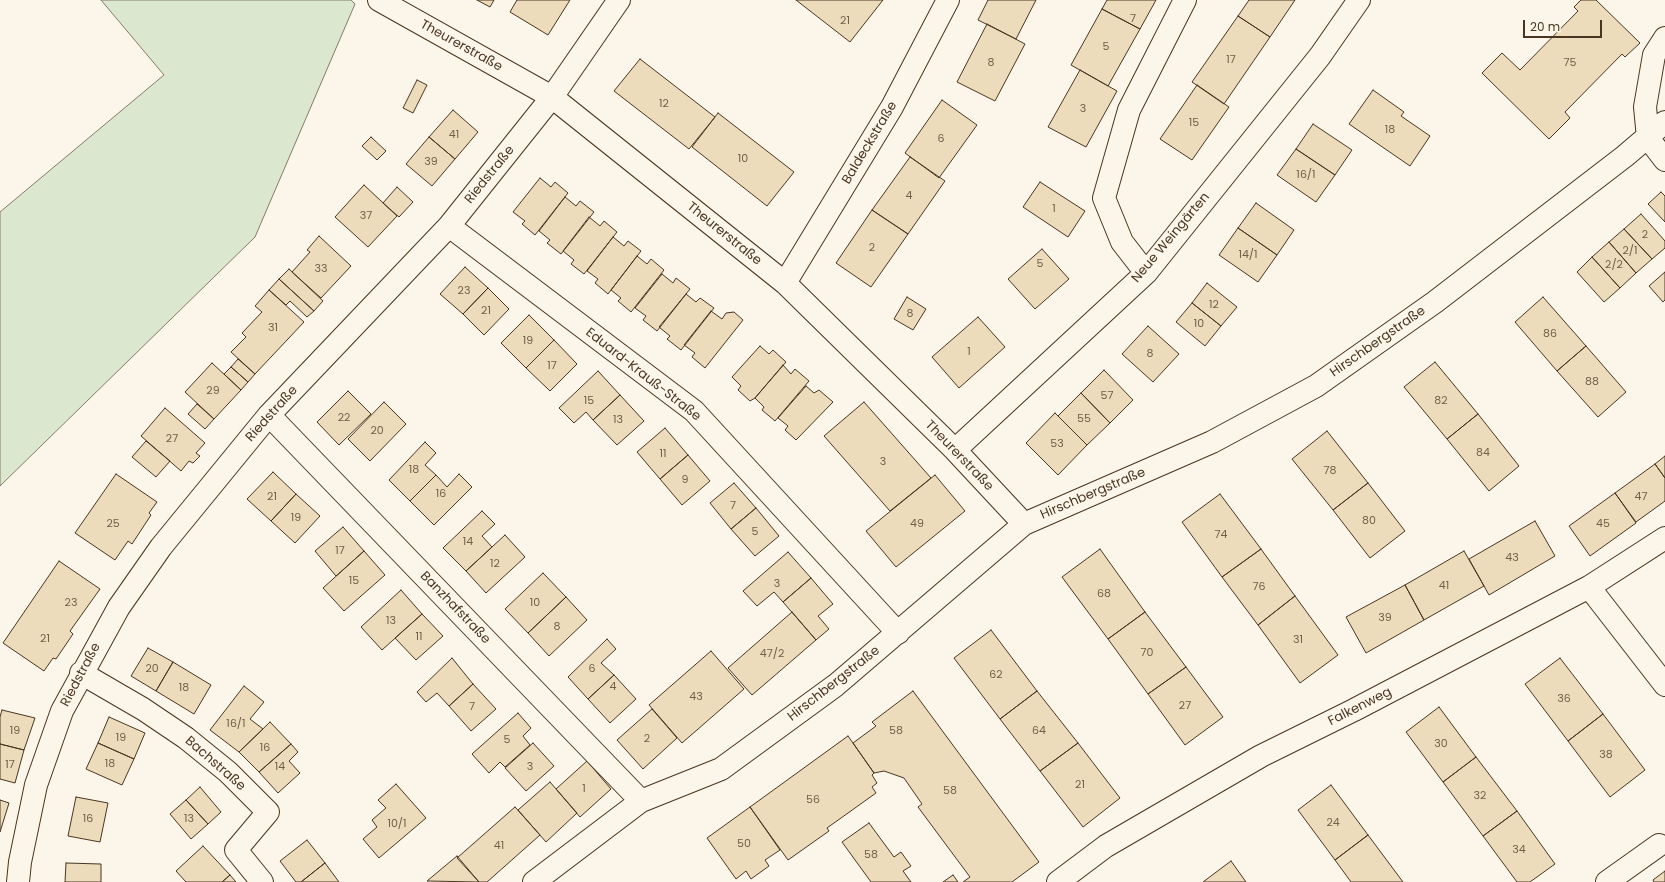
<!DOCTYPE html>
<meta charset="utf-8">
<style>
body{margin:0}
#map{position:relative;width:1665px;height:882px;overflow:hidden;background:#fbf6e9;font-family:Poppins,sans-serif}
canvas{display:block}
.scale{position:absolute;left:1523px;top:20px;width:79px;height:18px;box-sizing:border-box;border:2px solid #4a3520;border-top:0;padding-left:5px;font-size:12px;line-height:14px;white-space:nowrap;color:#4a3520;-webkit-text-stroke:3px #fbf6e9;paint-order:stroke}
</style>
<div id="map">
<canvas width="1665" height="882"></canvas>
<div class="scale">20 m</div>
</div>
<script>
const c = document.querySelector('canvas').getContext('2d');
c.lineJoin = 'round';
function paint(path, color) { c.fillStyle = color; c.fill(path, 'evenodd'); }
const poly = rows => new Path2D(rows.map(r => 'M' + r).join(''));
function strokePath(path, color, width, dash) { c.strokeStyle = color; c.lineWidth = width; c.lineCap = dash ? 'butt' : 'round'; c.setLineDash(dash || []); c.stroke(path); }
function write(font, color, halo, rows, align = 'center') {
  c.font = font + ' Poppins,sans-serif'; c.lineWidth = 3; c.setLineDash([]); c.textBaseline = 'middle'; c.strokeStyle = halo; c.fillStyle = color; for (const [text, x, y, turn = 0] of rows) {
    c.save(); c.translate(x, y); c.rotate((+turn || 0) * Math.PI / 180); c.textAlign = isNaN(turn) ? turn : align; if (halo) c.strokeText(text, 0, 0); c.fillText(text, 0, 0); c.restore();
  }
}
const green = poly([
 [101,0,351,0,355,4,255,237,0,486,0,212,164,75,101,0]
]);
paint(green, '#dce7d0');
strokePath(green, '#887966', 1);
const building = poly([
 [477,0,494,0,490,7,477,0],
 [517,0,570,0,548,35,510,12,517,0],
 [796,0,883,0,850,42,796,0],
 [988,0,1036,0,1016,39,978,20,988,0],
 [1107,0,1156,0,1140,29,1102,9,1107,0],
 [1249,0,1295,0,1270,37,1238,16,1249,0],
 [1581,0,1596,0,1640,43,1625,57,1622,54,1565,112,1570,118,1549,139,1482,73,1502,53,1520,70,1578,11,1574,7,1581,0],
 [1102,9,1140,29,1108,86,1071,65,1102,9],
 [1238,16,1270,37,1224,104,1192,82,1238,16],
 [987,24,1025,44,995,101,957,82,987,24],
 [640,59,715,117,689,149,614,91,640,59],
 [1080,70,1117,91,1086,147,1048,127,1080,70],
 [417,80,427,85,413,113,403,108,417,80],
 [1197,85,1229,107,1192,160,1160,139,1197,85],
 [1373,90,1404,112,1401,116,1430,136,1410,166,1349,124,1373,90],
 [942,100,977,125,939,178,905,153,942,100],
 [453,110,478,132,455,159,429,137,453,110],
 [718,113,794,172,767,206,692,147,718,113],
 [1313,124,1352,150,1335,175,1296,149,1313,124],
 [371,137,386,151,377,160,362,146,371,137],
 [429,137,455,159,432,186,406,164,429,137],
 [1296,149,1335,175,1316,202,1277,175,1296,149],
 [910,157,945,181,908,234,872,210,910,157],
 [540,178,551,187,555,182,568,193,535,235,522,224,525,221,513,212,540,178],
 [1040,182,1085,211,1068,237,1023,207,1040,182],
 [364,185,397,216,368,247,335,217,364,185],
 [397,187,413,202,399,217,383,203,397,187],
 [1661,192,1665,196,1665,222,1648,204,1661,192],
 [565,197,576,206,580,201,594,212,561,254,547,243,550,240,539,231,565,197],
 [1256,203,1294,230,1277,255,1238,228,1256,203],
 [872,210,908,234,871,287,836,263,872,210],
 [1641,214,1665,241,1665,248,1652,259,1624,229,1641,214],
 [589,217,600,226,604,221,617,232,584,274,571,264,574,260,563,251,589,217],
 [1238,228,1277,255,1258,282,1219,255,1238,228],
 [1624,229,1652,259,1636,273,1609,242,1624,229],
 [319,236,351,266,321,298,292,272,310,252,307,250,319,236],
 [613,237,624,246,628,241,641,251,608,294,595,283,598,279,587,271,613,237],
 [1609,242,1636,273,1620,288,1592,257,1609,242],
 [1042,249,1069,279,1035,309,1008,279,1042,249],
 [637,256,647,264,651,259,664,270,631,312,618,301,621,298,611,290,637,256],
 [1592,257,1620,288,1604,302,1577,272,1592,257],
 [465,267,488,288,463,314,440,294,465,267],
 [289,269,323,301,314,311,279,279,289,269],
 [1665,272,1665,300,1663,302,1649,286,1665,272],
 [662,274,673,283,676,278,690,289,657,331,643,320,646,316,635,308,662,274],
 [279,279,314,311,307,317,290,301,286,305,269,290,279,279],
 [1207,283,1237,307,1221,326,1192,303,1207,283],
 [488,288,509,309,484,335,463,314,488,288],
 [269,290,304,322,255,374,231,352,246,337,242,333,262,312,255,306,269,290],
 [686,294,696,302,700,298,714,308,681,350,667,339,670,336,659,327,686,294],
 [907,297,926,309,913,330,894,319,907,297],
 [1543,297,1586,346,1557,371,1515,322,1543,297],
 [1192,303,1221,326,1205,346,1176,322,1192,303],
 [711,311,722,319,726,313,734,312,743,320,705,368,692,357,695,353,684,345,711,311],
 [529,315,554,340,526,368,501,343,529,315],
 [978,317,1005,347,959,388,932,357,978,317],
 [1148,326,1179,354,1153,382,1122,354,1148,326],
 [554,340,577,364,550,391,526,368,554,340],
 [760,346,769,354,773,350,786,362,755,398,750,401,738,390,741,386,732,377,760,346],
 [1586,346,1626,392,1598,417,1557,371,1586,346],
 [238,359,255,374,248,382,231,367,238,359],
 [1435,362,1478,414,1447,439,1404,387,1435,362],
 [212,363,241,390,214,419,185,392,212,363],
 [783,365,791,374,795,369,809,381,775,421,762,410,764,407,755,398,783,365],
 [231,367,248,382,241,390,224,374,231,367],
 [1104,370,1133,400,1110,423,1081,393,1104,370],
 [598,371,620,395,593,420,586,412,574,423,559,408,598,371],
 [806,386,814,393,819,390,833,402,796,440,785,430,788,426,778,418,806,386],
 [348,391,371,414,339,445,317,422,348,391],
 [1081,393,1110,423,1087,445,1058,416,1081,393],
 [620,395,644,421,617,445,593,420,620,395],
 [384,402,406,424,370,461,348,439,384,402],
 [864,402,931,478,890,511,824,436,864,402],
 [197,404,214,419,205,429,188,414,197,404],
 [165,408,205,443,196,453,200,456,193,463,189,461,181,471,141,436,165,408],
 [1055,413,1087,445,1058,475,1026,443,1055,413],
 [1478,414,1519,466,1489,491,1447,439,1478,414],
 [665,428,688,455,660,479,637,452,665,428],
 [1327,431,1368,483,1333,510,1292,459,1327,431],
 [146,441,170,461,156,477,132,457,146,441],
 [425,442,436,453,425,465,436,475,410,501,389,480,425,442],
 [688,455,710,481,682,505,660,479,688,455],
 [1665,456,1665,478,1655,464,1665,456],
 [1655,464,1665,478,1665,501,1636,522,1615,493,1655,464],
 [273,472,296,494,271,521,247,499,273,472],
 [116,474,157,502,149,513,151,515,132,544,128,541,115,560,75,533,116,474],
 [459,474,472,487,434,525,410,501,436,475,447,487,459,474],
 [935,475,965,511,896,567,866,531,935,475],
 [734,483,756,508,731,529,710,503,734,483],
 [1368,483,1405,531,1370,558,1333,510,1368,483],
 [1615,493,1636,523,1590,556,1569,526,1615,493],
 [296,494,320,516,295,543,271,521,296,494],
 [1220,494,1261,549,1222,577,1182,522,1220,494],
 [756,508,779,536,755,556,731,529,756,508],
 [482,511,495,524,482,536,492,547,466,571,443,548,482,511],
 [1535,521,1555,556,1489,595,1469,559,1535,521],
 [343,527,364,551,336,576,315,551,343,527],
 [505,535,525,557,486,593,466,571,505,535],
 [1100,549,1145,612,1108,639,1062,577,1100,549],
 [1261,549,1295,596,1258,625,1222,577,1261,549],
 [364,551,385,575,344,611,323,588,364,551],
 [1464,551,1484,586,1424,620,1405,585,1464,551],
 [788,552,811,578,783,602,774,592,757,606,743,591,788,552],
 [59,561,100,589,70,631,73,634,56,659,53,658,44,671,3,643,59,561],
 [543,573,566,597,528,633,505,609,543,573],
 [811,578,833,604,818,616,829,629,816,640,783,602,811,578],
 [1405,585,1424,620,1366,653,1346,617,1405,585],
 [401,590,422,614,382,650,361,627,401,590],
 [1295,596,1338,655,1300,683,1258,625,1295,596],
 [566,597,587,620,549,656,528,633,566,597],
 [792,612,816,640,752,695,728,668,792,612],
 [1145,612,1186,667,1148,694,1108,639,1145,612],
 [422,614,443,636,416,660,395,638,422,614],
 [991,630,1037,691,1000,719,954,658,991,630],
 [607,639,616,649,601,663,614,675,588,699,568,677,607,639],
 [148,648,173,662,156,691,131,676,148,648],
 [711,651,744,689,682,743,649,705,711,651],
 [452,658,473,684,449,706,437,693,426,702,417,692,452,658],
 [1560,658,1603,714,1568,741,1525,684,1560,658],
 [173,662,211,685,194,714,156,691,173,662],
 [1186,667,1223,717,1185,745,1148,694,1186,667],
 [614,675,636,699,610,723,588,699,614,675],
 [473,684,496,709,471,731,449,706,473,684],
 [244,686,264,702,250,719,263,729,239,752,210,730,244,686],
 [913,691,1039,862,1012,882,963,882,970,877,918,807,922,804,904,778,884,771,874,773,853,743,876,726,872,722,913,691],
 [1037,691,1078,743,1040,771,1000,719,1037,691],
 [1439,707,1476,757,1443,782,1406,732,1439,707],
 [652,709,677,738,643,769,617,740,652,709],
 [2,710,35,718,24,750,0,744,0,717,2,710],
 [518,713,531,728,523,736,530,745,505,767,500,762,489,773,472,754,518,713],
 [1603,714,1645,770,1610,797,1568,741,1603,714],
 [109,717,145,733,134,759,98,743,109,717],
 [270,722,291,744,259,772,239,752,270,722],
 [848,736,874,773,872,775,877,783,872,787,876,793,827,828,829,831,788,860,750,807,848,736],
 [98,743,134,759,122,785,86,769,98,743],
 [533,743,554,766,526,791,505,768,533,743],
 [1078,743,1120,798,1083,827,1040,771,1078,743],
 [0,744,24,750,15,783,0,779,0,744],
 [291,744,298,752,289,761,300,773,278,793,259,772,291,744],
 [1476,757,1517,811,1483,836,1443,782,1476,757],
 [587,761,611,789,580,817,556,789,587,761],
 [550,782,577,813,546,842,518,810,550,782],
 [396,784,426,818,379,858,363,839,377,827,372,820,386,808,378,800,396,784],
 [1331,785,1368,835,1335,860,1298,810,1331,785],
 [200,787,221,812,208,824,186,800,200,787],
 [76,797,108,803,100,842,68,836,76,797],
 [0,800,9,803,0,832,0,800],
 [186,800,208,824,191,839,170,814,186,800],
 [515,807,540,835,487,882,479,882,457,858,515,807],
 [750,807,780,850,765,860,769,866,751,879,746,871,736,879,707,838,750,807],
 [1517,811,1555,864,1530,882,1517,882,1483,836,1517,811],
 [869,823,894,857,901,852,911,866,903,871,911,882,871,882,842,842,869,823],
 [1368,835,1403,882,1351,882,1335,860,1368,835],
 [307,840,325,863,301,882,296,882,280,861,307,840],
 [203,846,230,875,222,882,186,882,176,871,203,846],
 [457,856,479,882,427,881,457,856],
 [1231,861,1246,882,1203,882,1231,861],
 [66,863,101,864,101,882,65,882,66,863],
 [325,863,339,882,301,882,325,863],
 [1665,871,1665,882,1654,882,1653,880,1665,871],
 [230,875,236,882,222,882,230,875],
 [953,875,958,882,943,882,953,875]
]);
paint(building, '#ecdcbc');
strokePath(building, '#4a3520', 1);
const street = poly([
 [379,0,552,97,785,283,955,450,1024,524],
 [1648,138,1645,107,1654,55,1665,38],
 [1648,138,1665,160],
 [449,226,694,411,898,633],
 [1146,273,1122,242,1104,198,1129,110,1185,0],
 [785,283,892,107,948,0],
 [269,415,641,801],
 [955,450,1146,273,1320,56,1359,0],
 [1589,587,1665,685],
 [81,673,143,709,186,738,228,772,268,812,236,850,262,882],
 [18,882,20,862,36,785,62,711,119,607,161,547,269,415,449,226,552,97,619,0],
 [534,882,641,801,721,769,836,685,1024,524,1212,442,1316,386,1435,302,1625,156,1665,122],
 [1058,882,1106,846,1261,756,1354,710,1589,587,1665,538],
 [1607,882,1659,845]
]);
strokePath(street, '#4a3520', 24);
strokePath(street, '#fbf6e9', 22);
write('11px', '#725f47', null, [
 ["7",1133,19],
 ["21",845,21],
 ["5",1106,47],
 ["17",1231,60],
 ["8",991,63],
 ["75",1570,63],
 ["12",664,104],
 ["3",1083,109],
 ["15",1194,123],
 ["18",1390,130],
 ["41",454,135],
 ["6",941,139],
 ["10",743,159],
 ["39",431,162],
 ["16/1",1306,175],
 ["4",909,196],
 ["1",1054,209],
 ["37",366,216],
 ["2",1645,235],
 ["2",872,248],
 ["2/1",1630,251],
 ["14/1",1248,255],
 ["5",1040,264],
 ["2/2",1614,265],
 ["33",321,269],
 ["23",464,291],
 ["12",1214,305],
 ["21",486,311],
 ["8",910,314],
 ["10",1199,324],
 ["31",273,328],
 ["86",1550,334],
 ["19",528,341],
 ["1",969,352],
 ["8",1150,354],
 ["17",552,366],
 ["88",1592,382],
 ["29",213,391],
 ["57",1107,396],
 ["15",589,401],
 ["82",1441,401],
 ["22",344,418],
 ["55",1084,419],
 ["13",618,420],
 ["20",377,431],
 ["27",172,439],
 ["53",1057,444],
 ["84",1483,453],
 ["11",663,454],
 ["3",883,462],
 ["18",414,470],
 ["78",1330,471],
 ["9",685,480],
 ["16",441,494],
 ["21",272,497],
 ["47",1641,497],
 ["7",733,506],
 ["19",296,518],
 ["80",1369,521],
 ["25",113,524],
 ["49",917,524],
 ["45",1603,524],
 ["5",755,532],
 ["74",1221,535],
 ["14",468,542],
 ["17",340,551],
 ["43",1512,558],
 ["12",495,564],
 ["15",354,581],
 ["3",777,584],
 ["41",1444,586],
 ["76",1259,587],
 ["68",1104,594],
 ["23",71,603],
 ["10",535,603],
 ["39",1385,618],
 ["13",391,621],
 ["8",557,627],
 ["11",419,637],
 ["21",45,639],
 ["31",1298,640],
 ["70",1147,653],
 ["47/2",772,654],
 ["20",152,669],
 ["6",592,669],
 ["62",996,675],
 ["4",613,687],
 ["18",184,688],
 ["43",696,697],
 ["36",1564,699],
 ["27",1185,706],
 ["7",472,707],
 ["16/1",236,724],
 ["19",15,731],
 ["58",896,731],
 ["64",1039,731],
 ["19",121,738],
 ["2",647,739],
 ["5",507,740],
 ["30",1441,744],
 ["16",265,748],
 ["38",1606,755],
 ["18",110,764],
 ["17",10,765],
 ["14",280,767],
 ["3",530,767],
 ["21",1080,785],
 ["1",584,789],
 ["58",950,791],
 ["32",1480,796],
 ["56",813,800],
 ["16",88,819],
 ["13",189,819],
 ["24",1333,823],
 ["10/1",397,824],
 ["50",744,844],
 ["41",499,846],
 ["34",1519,850],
 ["58",871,855]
]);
write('13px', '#4a3520', '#fbf6e9', [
 ["Theurerstraße",461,46,29],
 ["Baldeckstraße",870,143,-59],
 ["Riedstraße",490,175,-51],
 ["Theurerstraße",724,234,39],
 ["Neue Weingärten",1171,238,-50],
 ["Hirschbergstraße",1378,342,-35],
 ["Eduard-Krauß-Straße",643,375,38],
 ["Riedstraße",272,414,-48],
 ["Theurerstraße",959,456,46],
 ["Hirschbergstraße",1093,494,-23],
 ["Banzhafstraße",455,608,46],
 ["Riedstraße",81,675,-62],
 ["Hirschbergstraße",834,684,-38],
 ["Falkenweg",1360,707,-27],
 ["Bachstraße",215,764,41]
]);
</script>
